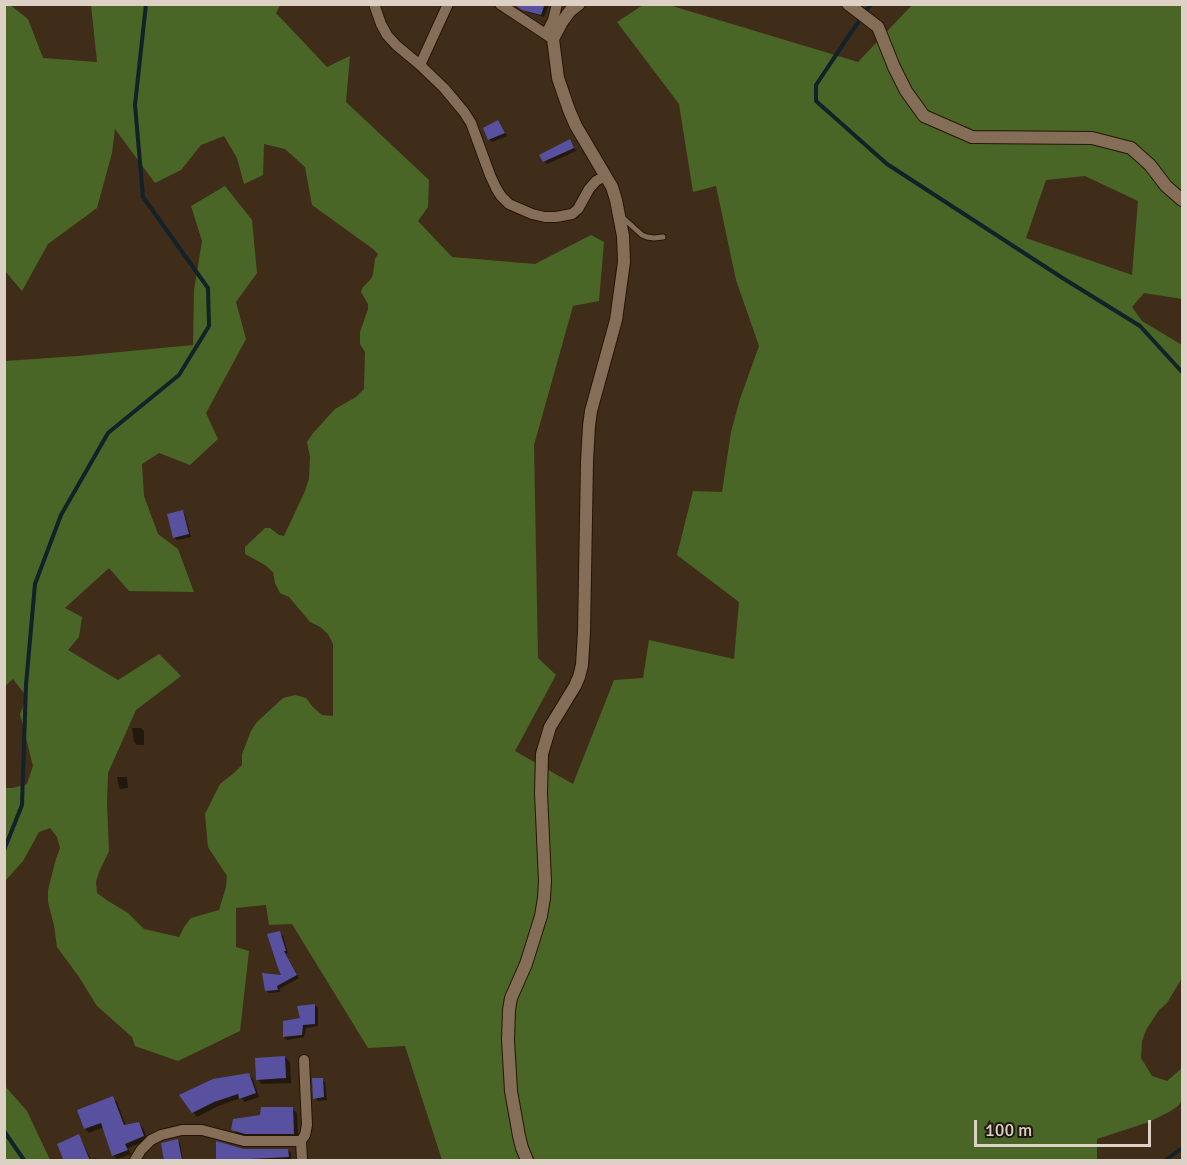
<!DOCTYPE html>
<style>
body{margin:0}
#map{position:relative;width:1187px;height:1165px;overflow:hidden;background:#402d19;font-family:Signika,sans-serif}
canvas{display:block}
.frame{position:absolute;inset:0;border:6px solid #ddd1c5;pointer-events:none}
.scale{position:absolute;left:974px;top:1120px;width:177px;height:27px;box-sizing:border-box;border:3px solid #ddd1c5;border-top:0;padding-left:8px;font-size:18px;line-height:21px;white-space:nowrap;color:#ddd1c5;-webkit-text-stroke:4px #20170f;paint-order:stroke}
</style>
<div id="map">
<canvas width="1187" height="1165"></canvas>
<div class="frame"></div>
<div class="scale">100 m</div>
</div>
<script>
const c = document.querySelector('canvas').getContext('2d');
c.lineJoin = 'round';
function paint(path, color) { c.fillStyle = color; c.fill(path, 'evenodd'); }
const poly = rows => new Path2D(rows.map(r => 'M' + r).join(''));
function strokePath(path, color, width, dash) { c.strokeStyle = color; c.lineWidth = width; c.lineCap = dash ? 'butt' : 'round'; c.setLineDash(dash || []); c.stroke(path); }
paint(poly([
 [5,5,10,5,28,19,43,58,97,62,91,5,280,5,276,13,327,67,350,56,346,102,429,180,428,207,418,221,452,257,535,264,591,235,604,242,599,301,573,306,534,445,538,658,556,675,515,751,573,784,614,680,643,678,649,640,734,659,739,602,677,555,693,491,722,492,731,432,740,399,759,346,736,280,716,186,693,192,679,104,617,22,643,5,669,5,858,62,912,5,1182,5,1182,299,1144,293,1132,307,1142,321,1182,345,1182,978,1167,1003,1159,1010,1146,1030,1142,1041,1141,1058,1152,1076,1167,1081,1182,1068,1182,1100,1178,1106,1169,1112,1149,1122,1097,1139,1097,1160,442,1160,405,1046,368,1048,292,924,269,925,266,905,236,908,236,947,249,951,240,1031,178,1061,135,1046,132,1037,97,1006,79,977,57,947,54,925,48,902,48,890,56,859,60,848,57,837,50,828,39,832,23,861,5,881,5,788,13,788,27,784,33,766,20,714,27,697,13,679,5,686,5,361,78,356,193,345,194,290,202,241,191,206,225,186,252,220,257,273,236,302,246,339,206,413,218,439,190,465,159,453,142,464,144,496,158,534,178,549,194,592,129,591,109,568,65,608,82,617,79,637,68,650,118,680,159,654,181,676,136,710,108,773,107,803,109,851,99,872,96,882,97,893,108,901,128,913,144,929,179,937,184,927,191,918,219,910,226,887,227,876,208,847,205,814,220,784,234,773,242,765,242,754,251,731,257,722,283,698,295,695,306,698,313,707,322,715,333,716,333,644,328,634,320,627,310,622,289,597,280,593,275,583,273,572,265,565,245,554,245,547,265,528,270,528,279,535,284,536,305,491,309,479,310,457,307,442,313,433,335,409,356,397,364,389,365,352,360,344,360,332,368,309,368,304,361,292,363,287,371,279,373,274,375,259,378,254,373,249,312,205,305,167,285,149,264,144,263,175,244,184,237,158,224,136,201,145,181,170,155,183,115,129,112,153,97,208,48,244,22,291,5,271],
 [1085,176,1138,201,1132,275,1026,238,1046,180],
 [5,1086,27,1111,50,1160,5,1160]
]), '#496627');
paint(poly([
 [520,4,549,4,544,17,527,12,519,6],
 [498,121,507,136,492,142,489,139],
 [570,141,576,151,547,164,544,161],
 [182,511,185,514,191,537,177,540,174,537],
 [132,728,141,728,144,731,144,745,137,745,134,742],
 [117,777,127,777,128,788,120,789,119,788],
 [280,933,283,936,288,953,286,954,299,978,279,989,280,992,269,993,266,990,284,976],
 [315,1005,318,1008,318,1026,306,1028,304,1037,287,1040,284,1037],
 [285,1057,290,1062,291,1083,262,1084,257,1079],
 [249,1075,253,1079,259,1097,245,1102,241,1098,218,1106,197,1117,193,1112],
 [322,1079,325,1082,327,1100,318,1101,315,1098],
 [113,1098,117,1102,126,1126,139,1124,143,1128,148,1140,128,1148,131,1154,117,1159,113,1155,104,1127,89,1133,85,1129],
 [292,1109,297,1113,298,1137,250,1137,237,1134,233,1129,262,1117],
 [78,1136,81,1139,91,1160,96,1158,98,1160,66,1160],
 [177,1140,180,1143,183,1160,166,1160],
 [244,1150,288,1150,291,1153,291,1160,217,1160]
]), '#0007');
strokePath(poly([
 [871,4,848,37,816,85,816,101,887,164,1061,277,1140,326,1182,372],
 [4,850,22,805,26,685,35,584,61,515,108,433,179,375,209,326,208,288,143,197,135,105,146,4],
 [4,1131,24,1160],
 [1166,1160,1182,1148]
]), '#122228', 4);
paint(poly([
 [545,4,541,15,522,10,515,5],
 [498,120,505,133,488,140,483,128],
 [570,139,574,148,543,162,539,155],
 [183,510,189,534,173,538,167,514],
 [280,931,286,951,284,951,297,975,277,986,278,990,265,991,262,973,281,975,278,968,267,934],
 [315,1004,315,1024,303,1025,302,1035,283,1037,283,1021,300,1018,297,1006],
 [285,1056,286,1078,256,1080,255,1058],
 [249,1073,256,1093,239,1099,238,1094,214,1102,192,1113,179,1095,213,1079],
 [312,1078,323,1078,324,1097,313,1099],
 [113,1096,124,1125,139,1122,144,1136,125,1144,128,1150,112,1156,101,1123,84,1129,77,1110],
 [261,1107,293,1107,294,1134,245,1134,231,1130,233,1119,260,1115],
 [79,1134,90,1161,64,1161,57,1144],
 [178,1139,182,1160,164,1161,161,1143],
 [216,1141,244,1149,288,1149,289,1157,250,1159,250,1161,216,1161]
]), '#57519f');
const service = poly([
 [622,217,642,235,647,237,654,238,663,237]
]);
const minor = poly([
 [374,4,381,24,387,35,396,45,420,65,444,88,464,112,471,123,490,175,496,188,501,196,509,204,532,214,545,217,556,217,572,214,578,209,589,189,596,181,605,176],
 [500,4,553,39],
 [546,34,553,20,557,4],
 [420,65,448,4],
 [135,1160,141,1150,151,1140,161,1135,182,1130,202,1130,244,1141,301,1141],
 [302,1160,301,1141,305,1135,307,1125,304,1060]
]);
const tertiary = poly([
 [848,4,878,27,894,67,906,91,924,116,972,137,1092,138,1131,148,1150,165,1166,186,1182,200],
 [527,1160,522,1148,519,1136,511,1091,508,1040,509,1010,511,998,526,964,541,916,544,898,545,881,541,793,542,754,550,727,575,686,579,677,582,665,584,632,587,461,589,426,591,411,616,320,624,262,623,236,616,200,612,187,576,126,569,110,558,78,553,39,562,22,570,11,579,4]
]);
strokePath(service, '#261503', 7);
strokePath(minor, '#261503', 12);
strokePath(tertiary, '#261503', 14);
strokePath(service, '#846e58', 5);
strokePath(minor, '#846e58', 10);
strokePath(tertiary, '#846e58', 12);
</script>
